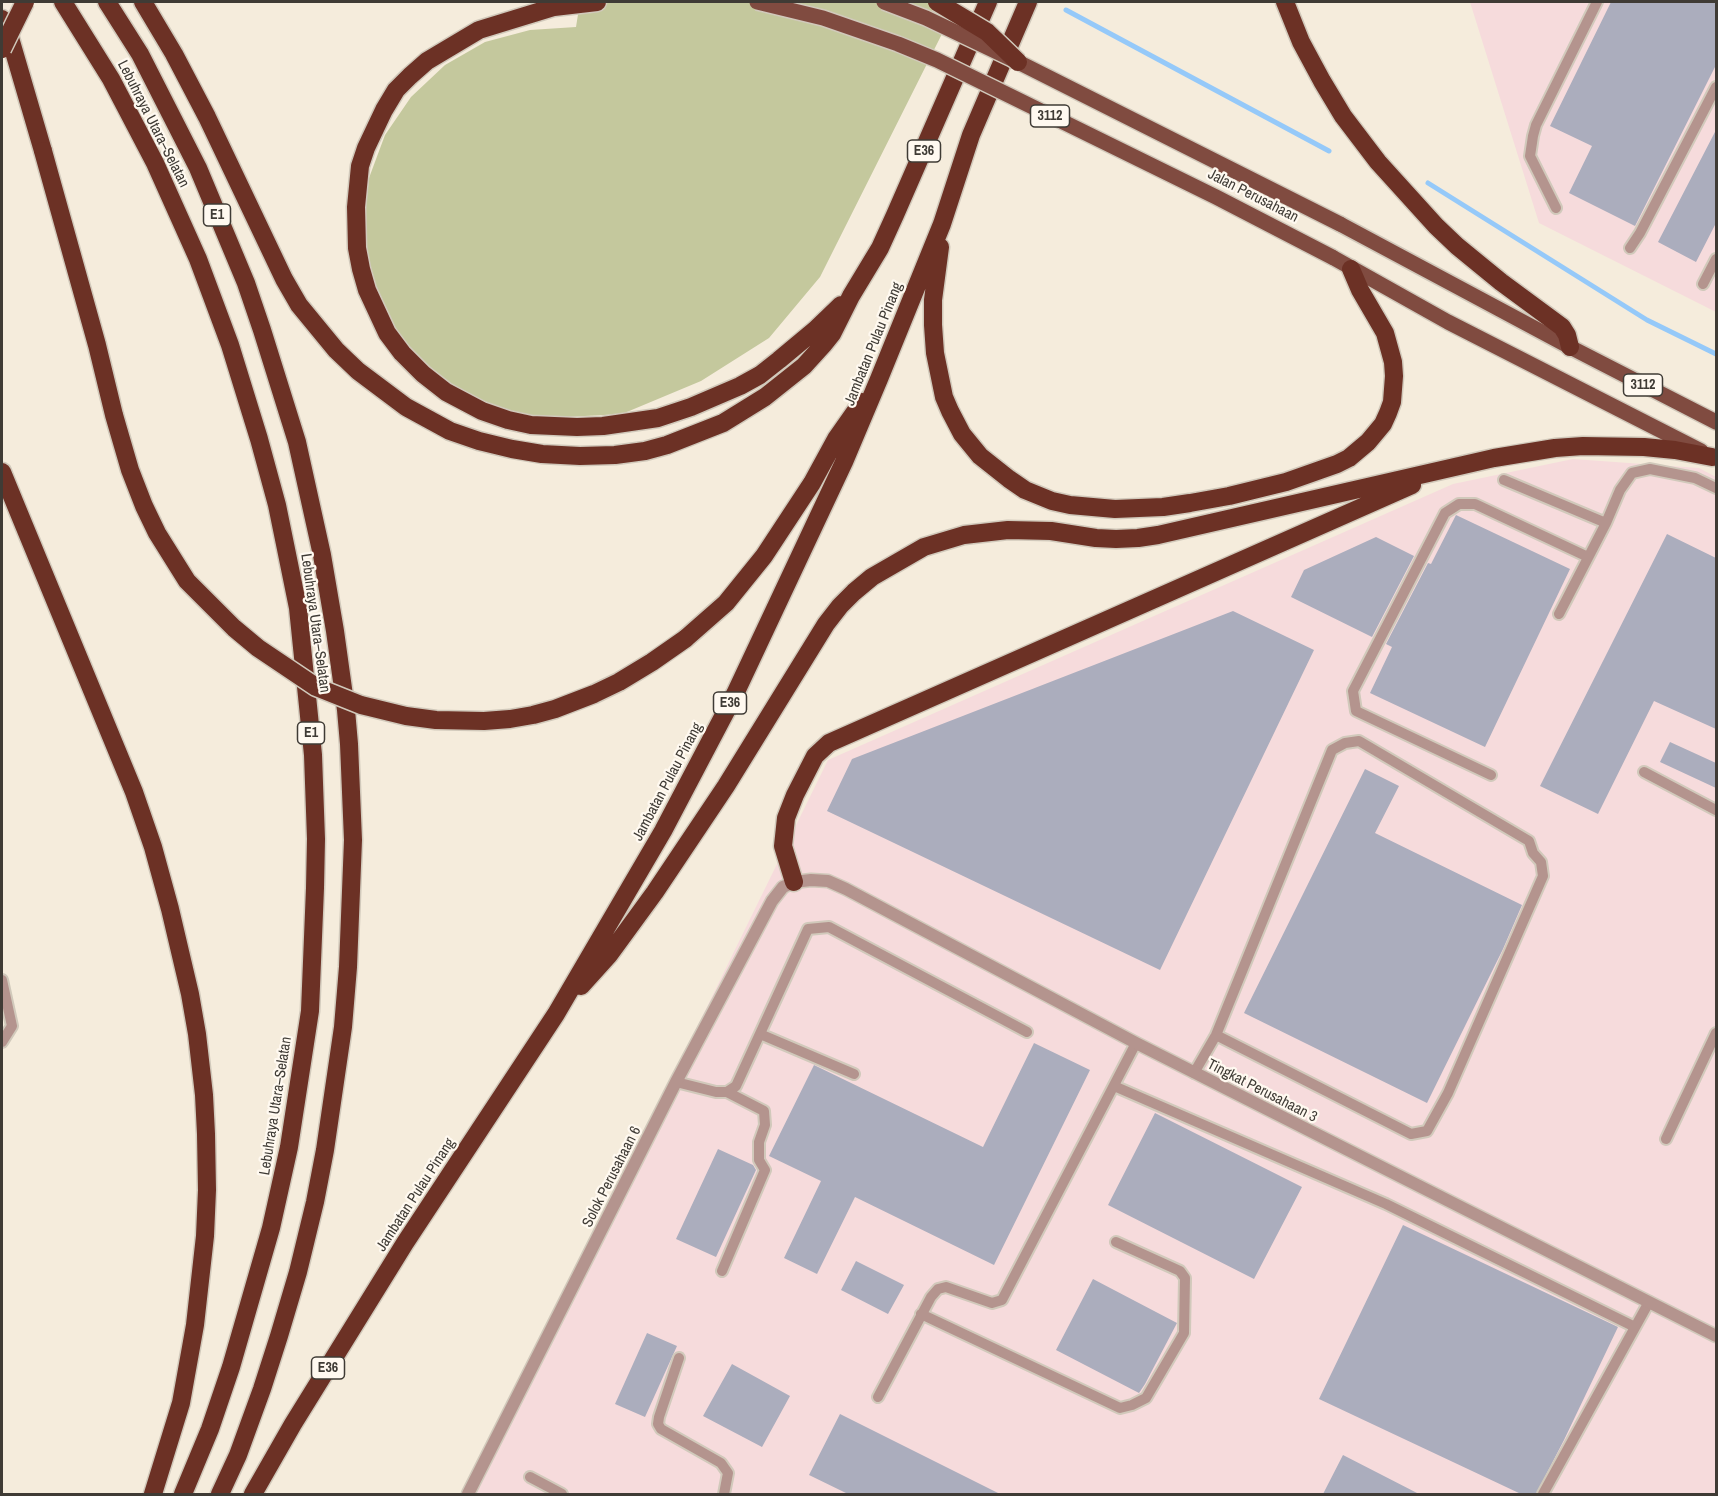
<!DOCTYPE html>
<meta charset="utf-8">
<style>
body{margin:0}
#map{position:relative;width:1718px;height:1496px;overflow:hidden;background:#f5ecdc;font-family:"Archivo Narrow",sans-serif}
canvas{display:block}
.frame{position:absolute;inset:0;border:3px solid #3f3b35;pointer-events:none}
</style>
<div id="map">
<canvas width="1718" height="1496"></canvas>
<div class="frame"></div>
</div>
<script>
const c = document.querySelector('canvas').getContext('2d');
c.lineJoin = 'round';
function paint(path, color) { c.fillStyle = color; c.fill(path, 'evenodd'); }
const poly = rows => new Path2D(rows.map(r => 'M' + r).join(''));
function strokePath(path, color, width, dash) { c.strokeStyle = color; c.lineWidth = width; c.lineCap = dash ? 'butt' : 'round'; c.setLineDash(dash || []); c.stroke(path); }
function write(font, color, halo, rows, align = 'center') {
  c.font = font + ' "Archivo Narrow",sans-serif'; c.lineWidth = 4.5; c.setLineDash([]); c.textBaseline = 'middle'; c.strokeStyle = halo; c.fillStyle = color; for (const [text, x, y, turn = 0] of rows) {
    c.save(); c.translate(x, y); c.rotate((+turn || 0) * Math.PI / 180); c.textAlign = isNaN(turn) ? turn : align; if (halo) c.strokeText(text, 0, 0); c.fillText(text, 0, 0); c.restore();
  }
}
paint(poly([
 [1470,2,1716,2,1716,312,1539,223],
 [1573,459,1699,468,1716,477,1716,1494,468,1494,828,760,1453,484]
]), '#f6dbdc');
paint(poly([
 [580,2,958,2,820,277,769,338,701,381,622,414,529,419,485,407,445,384,411,352,385,313,369,270,364,224,369,178,385,135,411,97,445,65,485,42,530,30,576,27]
]), '#c4c89d');
strokePath(poly([
 [1066,10,1329,151],
 [1428,183,1647,320,1716,354]
]), '#95c9f9', 5);
paint(poly([
 [1611,2,1716,2,1716,65,1635,226,1569,193,1592,146,1550,126],
 [1716,130,1716,223,1696,262,1658,242],
 [1456,515,1570,569,1485,747,1370,693,1392,647,1386,644,1428,563,1431,564],
 [1667,534,1716,558,1716,729,1654,701,1598,814,1540,786],
 [1376,537,1414,556,1372,637,1291,597,1304,570],
 [1233,611,1314,650,1160,970,827,811,852,759],
 [1670,742,1716,763,1716,788,1660,762],
 [1365,769,1399,786,1375,833,1522,905,1503,949,1427,1103,1244,1013],
 [1034,1043,1090,1070,994,1265,855,1197,817,1274,784,1258,821,1181,769,1156,814,1065,983,1147],
 [1155,1113,1302,1187,1254,1279,1108,1205],
 [718,1149,753,1165,756,1170,716,1257,676,1239],
 [1403,1225,1618,1327,1564,1440,1536,1494,1521,1494,1319,1399],
 [856,1261,904,1285,888,1314,841,1290],
 [1093,1279,1177,1323,1145,1384,1139,1393,1056,1350],
 [647,1333,677,1346,645,1417,615,1404],
 [732,1364,790,1396,762,1447,703,1416],
 [840,1414,1000,1494,848,1494,809,1475],
 [1343,1455,1419,1494,1323,1494]
]), '#abadbd');
const lane = poly([
 [1556,208,1530,156,1533,136,1536,125,1597,2],
 [1630,248,1640,233,1716,87],
 [1703,284,1716,259],
 [1504,480,1606,523],
 [1559,614,1606,523,1620,490,1632,473,1650,469,1695,478,1716,488],
 [1644,772,1716,810],
 [1491,775,1356,711,1353,691,1445,513,1459,504,1475,504,1588,557],
 [2,980,12,1026,2,1042],
 [760,1034,854,1074],
 [1194,1073,1216,1035,1332,750,1345,743,1359,741,1529,841,1533,853,1541,862,1543,876,1448,1093,1427,1131,1411,1134,1216,1035],
 [676,1082,716,1092,727,1092,736,1086,808,929,829,927,1027,1032],
 [1114,1086,1386,1204,1635,1327],
 [1666,1139,1716,1033],
 [722,1271,765,1170,759,1160,759,1142,765,1125,764,1111,727,1092],
 [921,1314,1120,1408,1132,1405,1146,1398,1184,1333,1185,1278,1180,1271,1116,1242],
 [679,1358,659,1417,658,1424,661,1429,721,1463,728,1473,724,1494],
 [878,1397,931,1297,938,1289,946,1287,992,1303,1002,1300,1136,1043],
 [530,1477,562,1494],
 [1543,1494,1649,1302]
]);
const street = poly([
 [468,1494,676,1082,772,901,783,887,794,882,811,880,828,881,846,889,1136,1043,1716,1336]
]);
const primary = poly([
 [1340,224,1570,347,1716,422],
 [1332,257,1448,322,1701,451]
]);
const highway = poly([
 [63,2,111,79,155,163,198,259,230,345,259,439,277,505,286,549,298,608,313,755,316,839,315,888,310,1011,289,1147,271,1228,231,1367,210,1429,183,1494],
 [107,2,140,54,198,168,246,283,262,330,297,442,322,555,335,631,346,710,349,744,353,840,348,967,343,1027,325,1150,315,1202,298,1272,279,1336,262,1389,238,1455,220,1494],
 [143,2,174,54,207,117,284,279,299,305,336,350,358,371,406,407,450,431,479,441,512,449,542,454,580,456,615,455,645,451,667,445,723,423,765,397,804,366,824,344,832,334,851,296,880,248,895,215,988,2],
 [597,2,554,7,479,30,427,61,410,76,396,90,384,110,366,148,360,166,356,207,357,248,361,269,367,290,387,333,402,353,423,374,446,392,482,411,508,420,531,425,577,427,603,426,658,418,691,407,740,386,760,375,779,360,815,330,841,305],
 [1285,2,1301,42,1322,81,1343,116,1378,162,1436,226,1457,246,1501,282,1562,327,1567,335,1570,347],
 [2,19,10,38,43,151],
 [940,247,933,300,933,325,935,353,944,397,950,411,962,434,980,456,1009,479,1025,490,1052,501,1070,505,1115,509,1163,507,1190,503,1229,496,1286,482,1337,464,1349,458,1368,442,1383,424,1388,413,1392,402,1394,376,1393,362,1385,333,1360,290,1351,269],
 [2,472,134,792,153,847,170,909,190,994,197,1034,204,1095,206,1134,207,1190,205,1236,195,1325,181,1403,153,1494],
 [685,639,726,603,764,556,812,483,836,439,862,402],
 [794,882,783,846,786,818,795,795,815,756,829,743,1412,485],
 [581,986,609,955,655,892,726,786,826,624,840,606,854,592,872,577,924,547,964,535,1008,530,1051,531,1096,538,1116,539,1138,538,1158,535,1494,458,1555,448,1583,446,1644,447,1675,450,1712,457],
 [253,1494,293,1424,405,1243,556,1014,663,831,735,694,844,462,879,379,942,224,971,135,1028,2]
]);
strokePath(lane, '#d1c9bb', 14);
strokePath(street, '#d1c9bb', 15);
strokePath(primary, '#d1c9bb', 18);
strokePath(highway, '#d1c9bb', 21);
strokePath(lane, '#b4948e', 10);
strokePath(street, '#b4948e', 12);
strokePath(primary, '#804b40', 15);
strokePath(highway, '#6c3125', 18);
const primaryBridge = poly([
 [757,2,823,18,898,44,937,60,1216,197,1332,257],
 [884,2,926,18,1018,62,1340,224]
]);
const highwayBridge = poly([
 [937,2,987,32,1018,62],
 [2,49,25,2],
 [43,151,97,345,114,415,130,470,144,506,157,533,187,581,234,628,258,648,316,687,361,705,406,716,436,720,484,721,510,719,533,715,555,709,594,694,619,682,652,662,685,639]
]);
strokePath(primaryBridge, '#d1c9bb', 18, []);
strokePath(highwayBridge, '#d1c9bb', 21, []);
strokePath(primaryBridge, '#804b40', 15);
strokePath(highwayBridge, '#6c3125', 18);
for (const [x, y, w] of [
 [1050,116,39],
 [924,151,33],
 [217,215,27],
 [1643,385,39],
 [730,703,33],
 [311,733,27],
 [328,1368,33]
]) { const box = new Path2D(); box.roundRect(x - w / 2, y - 11, w, 22, 4.5); c.fillStyle = '#fff9f0'; c.fill(box); strokePath(box, '#3f3b35', 1.5); }
write('bold 14px', '#3f3b35', null, [
 ["3112",1050,116],
 ["E36",924,151],
 ["E1",217,215],
 ["3112",1643,385],
 ["E36",730,703],
 ["E1",311,733],
 ["E36",328,1368]
]);
write('15px', '#3f3b35', '#fff9f0', [
 ["Lebuhraya Utara–Selatan",153,124,63],
 ["Jalan Perusahaan",1253,196,27],
 ["Jambatan Pulau Pinang",874,344,-68],
 ["Lebuhraya Utara–Selatan",315,623,82],
 ["Jambatan Pulau Pinang",668,782,-62],
 ["Tingkat Perusahaan 3",1262,1091,27],
 ["Lebuhraya Utara–Selatan",276,1106,-81],
 ["Solok Perusahaan 6",612,1177,-63],
 ["Jambatan Pulau Pinang",416,1195,-57]
]);
</script>
